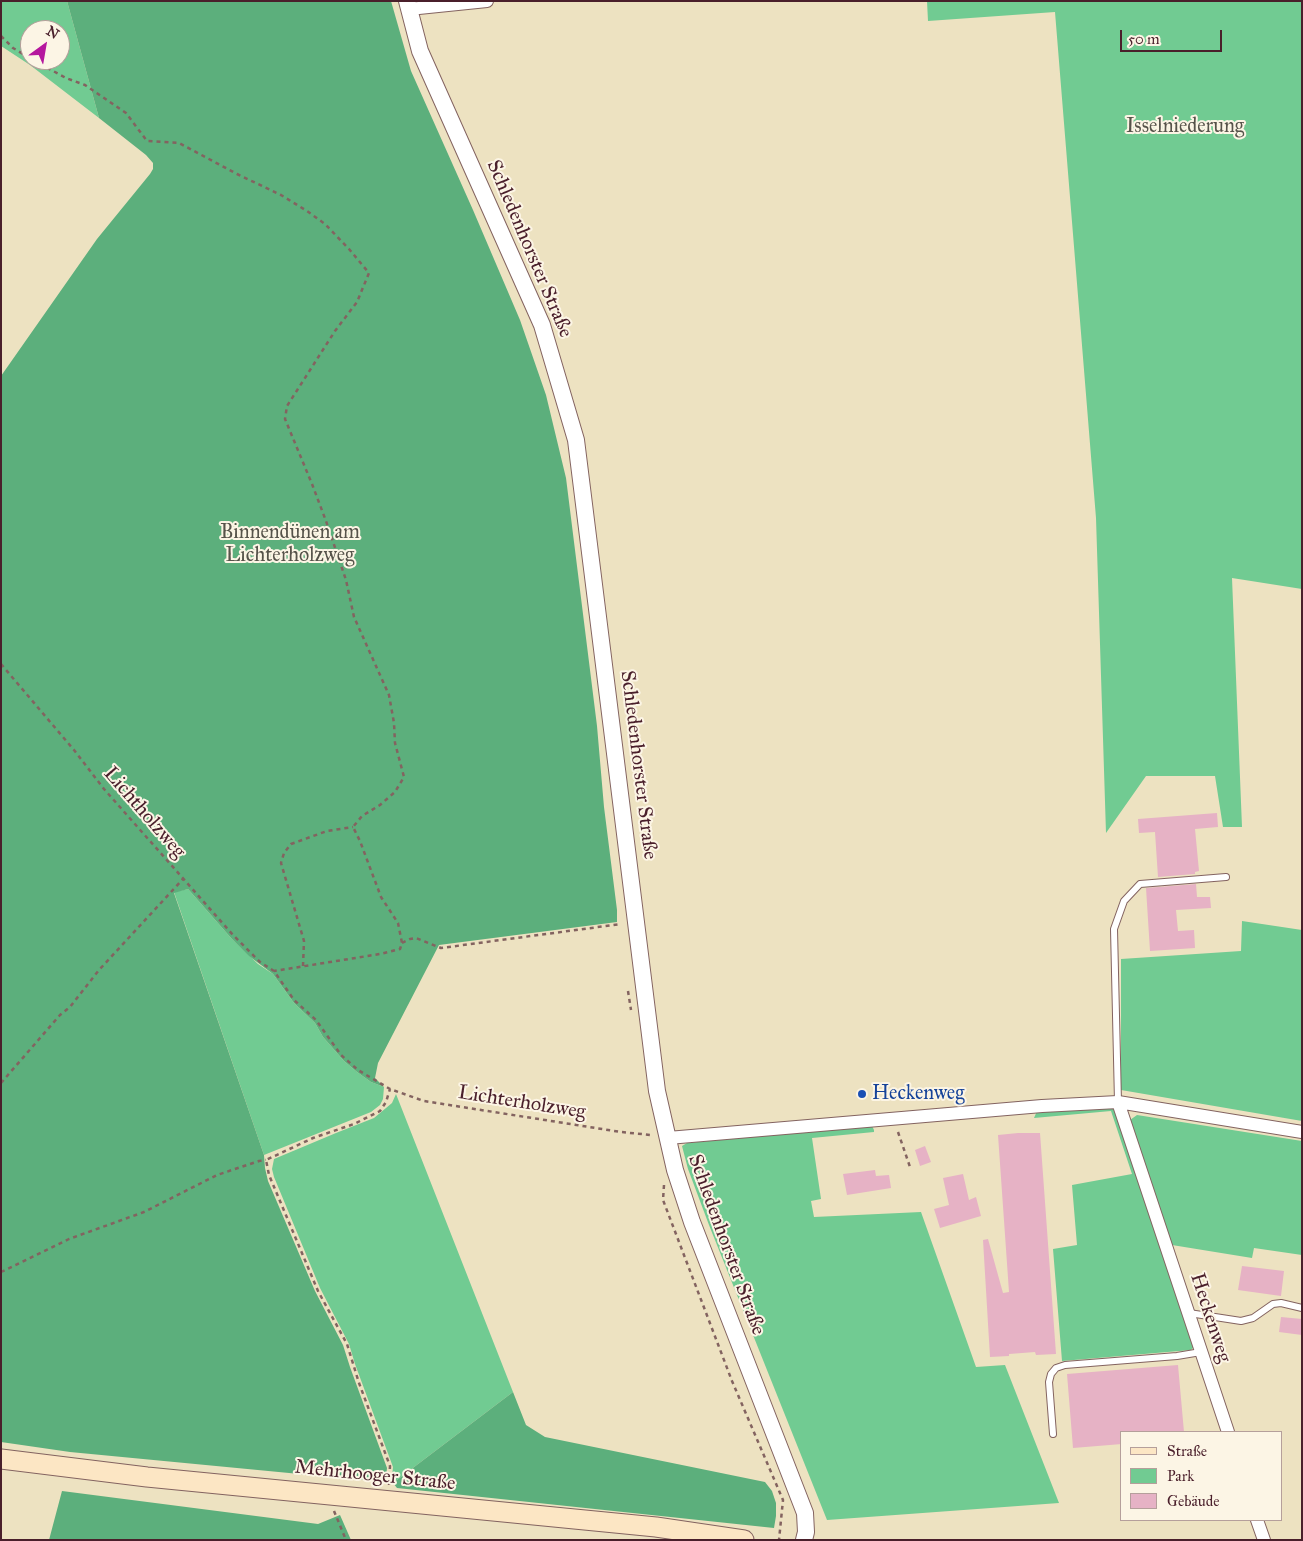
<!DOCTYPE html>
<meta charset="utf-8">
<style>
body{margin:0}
#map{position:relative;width:1303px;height:1541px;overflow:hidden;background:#ede2c1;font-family:"IM FELL Great Primer",serif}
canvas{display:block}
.frame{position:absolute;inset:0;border:2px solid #4a1f2b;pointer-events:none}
.legend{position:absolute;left:1120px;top:1431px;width:162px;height:90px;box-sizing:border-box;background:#fcf5e5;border:1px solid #b59f9b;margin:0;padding:6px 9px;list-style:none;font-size:15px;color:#4a1f2b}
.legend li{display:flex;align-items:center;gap:10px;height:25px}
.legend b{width:25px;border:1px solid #b59f9b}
.north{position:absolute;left:20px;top:20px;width:50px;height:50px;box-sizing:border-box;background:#fcf5e5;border:1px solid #b59f9b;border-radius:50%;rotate:32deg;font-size:14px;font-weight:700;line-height:20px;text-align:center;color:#4a1f2b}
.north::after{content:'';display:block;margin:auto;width:18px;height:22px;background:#b5179e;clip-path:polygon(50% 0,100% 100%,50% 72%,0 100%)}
.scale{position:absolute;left:1120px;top:30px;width:102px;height:22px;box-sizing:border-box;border:2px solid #4a1f2b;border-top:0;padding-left:6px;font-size:15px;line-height:18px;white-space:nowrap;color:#4a1f2b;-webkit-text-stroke:4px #fcf5e5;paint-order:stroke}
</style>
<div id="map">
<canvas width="1303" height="1541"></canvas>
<div class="frame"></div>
<ul class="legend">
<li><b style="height:6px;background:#fce6c4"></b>Straße</li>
<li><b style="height:14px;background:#71cb92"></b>Park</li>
<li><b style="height:14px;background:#e6b2c5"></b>Gebäude</li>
</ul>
<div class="north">N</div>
<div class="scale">50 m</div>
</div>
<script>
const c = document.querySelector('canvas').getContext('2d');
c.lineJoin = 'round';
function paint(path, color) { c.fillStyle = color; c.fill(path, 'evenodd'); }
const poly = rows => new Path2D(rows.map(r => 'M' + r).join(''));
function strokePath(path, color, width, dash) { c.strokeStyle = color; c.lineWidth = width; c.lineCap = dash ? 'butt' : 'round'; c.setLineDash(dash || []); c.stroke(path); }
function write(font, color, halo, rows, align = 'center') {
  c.font = font + ' "IM FELL Great Primer",serif'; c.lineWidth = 4; c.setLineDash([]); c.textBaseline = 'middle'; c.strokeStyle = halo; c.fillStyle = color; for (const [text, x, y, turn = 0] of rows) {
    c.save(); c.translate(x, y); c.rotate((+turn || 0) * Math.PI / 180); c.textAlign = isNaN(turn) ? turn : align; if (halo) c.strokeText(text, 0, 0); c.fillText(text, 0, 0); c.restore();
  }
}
paint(poly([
 [1,1,67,1,99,118,30,65,1,46],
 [30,30,60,30,60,60,30,60],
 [927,1,1302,1,1302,589,1232,578,1242,827,1223,827,1215,776,1146,776,1106,833,1096,518,1055,12,928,21],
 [188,889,231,938,258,964,273,974,294,1003,315,1023,323,1037,344,1061,357,1072,371,1082,384,1087,383,1099,380,1105,371,1112,264,1155,174,892],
 [1242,921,1302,930,1302,1121,1121,1090,1121,959,1241,951],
 [396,1094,513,1392,393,1483,392,1477,393,1467,355,1364,349,1344,320,1288,274,1177,272,1169,274,1159,336,1133,374,1118,392,1103],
 [1114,1108,1195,1346,1191,1350,1062,1361,1053,1249,1077,1245,1072,1185,1132,1174,1111,1111,1034,1118,1037,1111],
 [1137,1115,1302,1141,1302,1255,1254,1248,1252,1258,1172,1245,1130,1120],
 [872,1126,874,1130,874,1132,812,1138,821,1199,811,1201,814,1217,921,1212,976,1367,1005,1365,1059,1503,827,1520,709,1225,688,1169,682,1146,687,1143]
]), '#71cb92');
paint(poly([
 [67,1,391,1,411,71,473,210,520,320,546,395,566,478,597,726,604,807,617,910,617,922,439,945,378,1063,375,1078,384,1087,371,1082,357,1072,344,1061,323,1037,315,1023,294,1003,273,974,249,956,231,938,188,889,174,893,264,1155,265,1168,268,1181,315,1291,343,1345,350,1367,387,1468,386,1477,383,1482,70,1452,1,1442,1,376,97,239,150,174,153,169,153,163,146,155,99,118],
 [513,1392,526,1425,545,1437,765,1482,772,1491,776,1503,776,1516,774,1528,397,1488,393,1483],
 [62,1491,318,1524,340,1515,351,1540,49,1540]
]), '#5caf7c');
paint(poly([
 [1217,813,1218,827,1195,829,1199,871,1195,872,1195,874,1158,877,1155,832,1139,833,1138,819],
 [1196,884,1197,897,1210,897,1211,908,1176,910,1178,931,1194,930,1195,948,1150,951,1146,888],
 [1018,1133,1040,1133,1056,1354,1036,1355,1035,1352,1009,1354,1009,1356,990,1357,983,1240,988,1239,1003,1293,1009,1292,998,1135],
 [925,1146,931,1162,920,1166,915,1150],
 [875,1170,876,1176,889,1175,891,1188,847,1195,843,1174],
 [963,1174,969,1200,976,1197,981,1216,940,1228,934,1209,949,1205,943,1178],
 [1242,1266,1284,1271,1281,1296,1238,1290],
 [1281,1317,1302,1319,1302,1335,1279,1332],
 [1178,1365,1184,1432,1122,1432,1122,1444,1073,1448,1067,1374]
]), '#e6b2c5');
const service = poly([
 [1118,1102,1114,929,1124,901,1140,884,1226,877],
 [1189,1313,1241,1321,1253,1318,1273,1304,1281,1303,1302,1308],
 [1053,1434,1049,1382,1051,1374,1056,1368,1065,1365,1177,1356,1201,1352]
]);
const minor = poly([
 [409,9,487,1],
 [1118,1102,1228,1432],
 [668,1138,1042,1106,1118,1102,1302,1132],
 [1257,1520,1264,1540]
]);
const tertiary = poly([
 [407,1,420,51,542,325,576,440,657,1091,675,1170,692,1222,805,1513,806,1532,804,1540]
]);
const secondary = poly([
 [1,1459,147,1477,656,1527,744,1540]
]);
strokePath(service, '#836360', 8);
strokePath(minor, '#836360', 14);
strokePath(tertiary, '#836360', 18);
strokePath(secondary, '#836360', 21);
strokePath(poly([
 [1,36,13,48,30,58],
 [33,60,66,78,85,85,126,113,147,141,179,143,237,174,281,195,307,211,325,224,349,249,369,273,357,302,335,331,287,406,285,419,312,484,326,521,346,580,354,617,389,695,394,723,395,743,404,777,395,792,380,805,362,816,353,827,360,841,381,897,398,923,402,943,400,949,380,954,274,971],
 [1,664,74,750,104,789,233,935,260,962,274,971,294,1000,316,1020,341,1055,358,1070,390,1089,424,1101,621,1132,651,1135],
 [402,943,410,939,416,938,441,948,621,924],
 [303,966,304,941,281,863,284,853,291,844,327,831,353,827],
 [628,991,631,1010],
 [1,1083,60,1015,70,1007,99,970,183,879],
 [898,1132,910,1167],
 [664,1185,663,1200,732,1381,783,1500,779,1540],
 [1,1272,69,1239,144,1212,217,1175,259,1161,266,1160],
 [389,1485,390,1466,359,1383,347,1344,318,1291,269,1175,266,1160,313,1138,354,1124,380,1111,386,1102,390,1089],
 [334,1511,346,1540]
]), '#836360', 2.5, [4, 4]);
strokePath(service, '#fff', 6);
strokePath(minor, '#fff', 12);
strokePath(tertiary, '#fff', 16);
strokePath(secondary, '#fce6c4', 19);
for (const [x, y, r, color] of [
 [862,1094,5,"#1a4fb4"]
]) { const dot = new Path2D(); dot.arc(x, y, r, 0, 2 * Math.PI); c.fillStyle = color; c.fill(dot); strokePath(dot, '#fcf5e5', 2); }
write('20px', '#56534a', '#fcf5e5', [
 ["Isselniederung",1185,127],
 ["Binnendünen am",290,533],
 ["Lichterholzweg",290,556]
]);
write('20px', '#4a1f2b', '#fcf5e5', [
 ["Schledenhorster Straße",529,249,67],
 ["Schledenhorster Straße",638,765,83],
 ["Lichtholzweg",144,813,49],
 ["Lichterholzweg",522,1103,9],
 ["Schledenhorster Straße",726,1245,70],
 ["Heckenweg",1210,1318,72],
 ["Mehrhooger Straße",375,1476,6]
]);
write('20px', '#164399', '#fcf5e5', [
 ["Heckenweg",872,1094]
], 'left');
</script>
